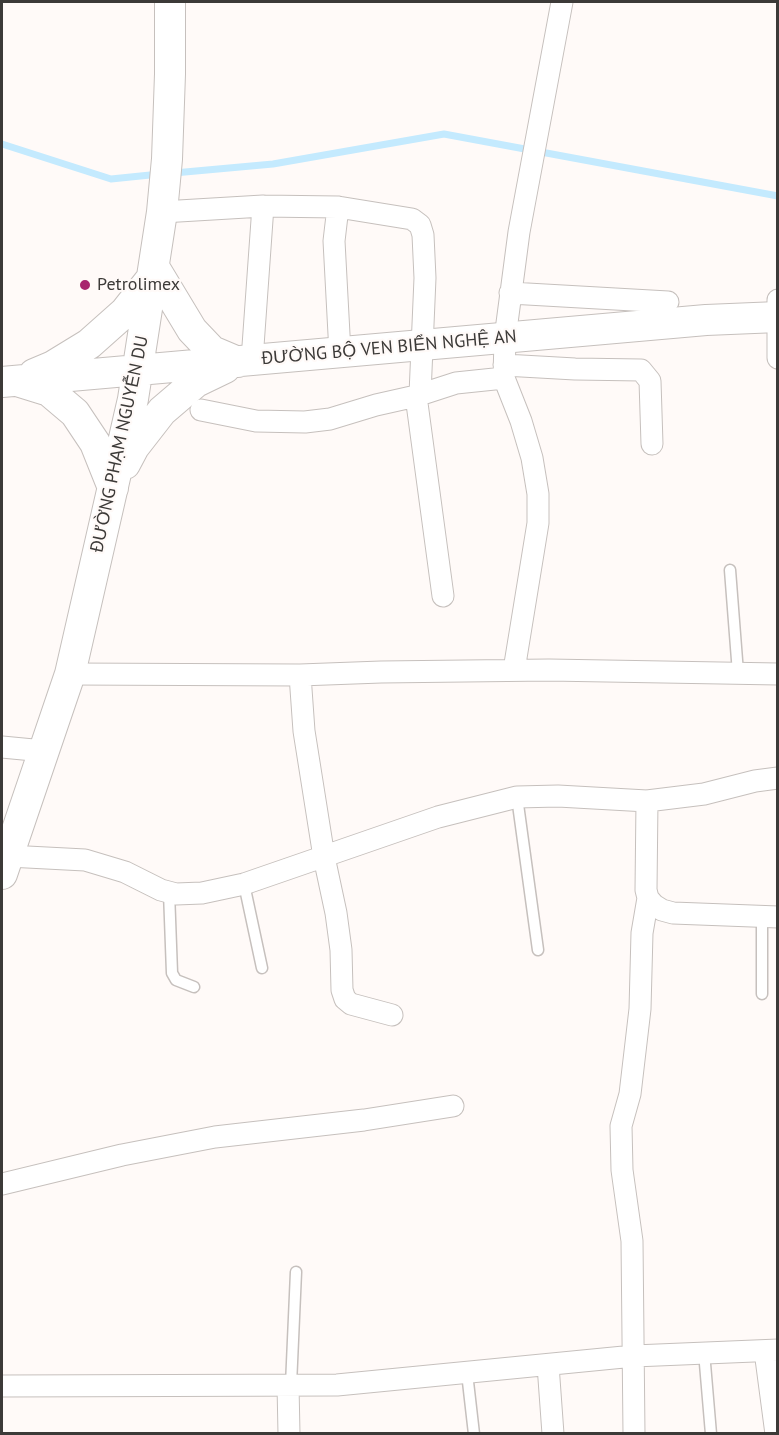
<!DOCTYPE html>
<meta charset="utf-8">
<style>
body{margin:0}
#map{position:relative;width:779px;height:1435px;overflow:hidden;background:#fffaf8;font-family:"PT Sans",sans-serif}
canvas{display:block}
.frame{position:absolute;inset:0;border:3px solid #3c3a38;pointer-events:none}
</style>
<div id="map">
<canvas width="779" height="1435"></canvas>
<div class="frame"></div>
</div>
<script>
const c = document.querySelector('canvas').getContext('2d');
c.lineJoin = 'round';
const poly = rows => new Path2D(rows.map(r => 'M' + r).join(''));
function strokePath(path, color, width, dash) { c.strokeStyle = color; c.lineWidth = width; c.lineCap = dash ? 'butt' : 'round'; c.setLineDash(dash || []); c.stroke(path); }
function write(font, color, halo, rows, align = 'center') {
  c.font = font + ' "PT Sans",sans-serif'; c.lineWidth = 4.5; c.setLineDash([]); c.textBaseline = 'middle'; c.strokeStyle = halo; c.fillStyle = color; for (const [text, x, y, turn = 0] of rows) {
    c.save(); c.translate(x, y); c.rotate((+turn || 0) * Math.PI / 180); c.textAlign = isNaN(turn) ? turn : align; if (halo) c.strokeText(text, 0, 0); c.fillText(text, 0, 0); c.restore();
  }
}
strokePath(poly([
 [2,144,111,179,160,174],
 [174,173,273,164,444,134,778,196]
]), '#c4eafe', 7);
const lane = poly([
 [730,570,738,673],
 [517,797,538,950],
 [244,884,262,968],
 [169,892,172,973,176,980,194,987],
 [762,994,762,916],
 [704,1352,711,1434],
 [467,1373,474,1434],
 [291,1385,296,1272]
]);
const street = poly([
 [338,207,334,241,340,353],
 [162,212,263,206,338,207,412,219,420,225,423,235,425,278,420,394],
 [510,293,668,302],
 [778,300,778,358],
 [252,360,263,206],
 [504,365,575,369,641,370,650,381,652,444],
 [416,396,443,596],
 [201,410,256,421,305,422,330,419,376,405,416,396,456,383,504,378],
 [514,670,538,523,538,494,532,458,521,421,504,378,505,338,519,232,562,2],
 [70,674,300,675,381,672,549,670,778,674],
 [300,675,304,731,324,857,336,913,341,950,342,990,345,999,351,1004,392,1015],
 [2,747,44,751],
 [647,801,646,890,648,898,654,905,662,910,673,913,778,917],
 [8,856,85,860,125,872,161,890,176,894,202,893,244,884,438,817,517,797,558,796,647,801,704,794,755,781,778,778],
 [2,1184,122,1155,215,1137,364,1120,453,1106],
 [765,1351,776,1434],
 [548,1365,553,1434],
 [288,1385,289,1434],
 [2,1386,337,1385,634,1356,778,1350],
 [634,1434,632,1241,622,1170,621,1126,630,1094,640,1009,642,933,648,898]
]);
const secondary = poly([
 [154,267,192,330,212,351,238,362],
 [34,374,53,366,89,344,125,312,151,279],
 [2,382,706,320,778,317],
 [20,382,49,391,75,413,95,443,113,488],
 [125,464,134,447,162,411,196,382,225,368],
 [2,874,70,674,133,399,162,212,167,159,170,74,170,2]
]);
strokePath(lane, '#c6c0bd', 13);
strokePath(street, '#c6c0bd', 23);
strokePath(secondary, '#c6c0bd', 32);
strokePath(lane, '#fff', 10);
strokePath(street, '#fff', 21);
strokePath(secondary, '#fff', 30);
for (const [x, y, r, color] of [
 [85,285,6,"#a8246e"]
]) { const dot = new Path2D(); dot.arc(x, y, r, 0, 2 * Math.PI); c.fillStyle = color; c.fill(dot); strokePath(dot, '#fffaf8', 2); }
write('18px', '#3c3a38', '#fffaf8', [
 ["Petrolimex",97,285]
], 'left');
write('18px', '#3c3a38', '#fffaf8', [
 ["ĐƯỜNG BỘ VEN BIỂN NGHỆ AN",389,348,-5],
 ["ĐƯỜNG PHẠM NGUYỄN DU",120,444,-78]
]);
</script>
